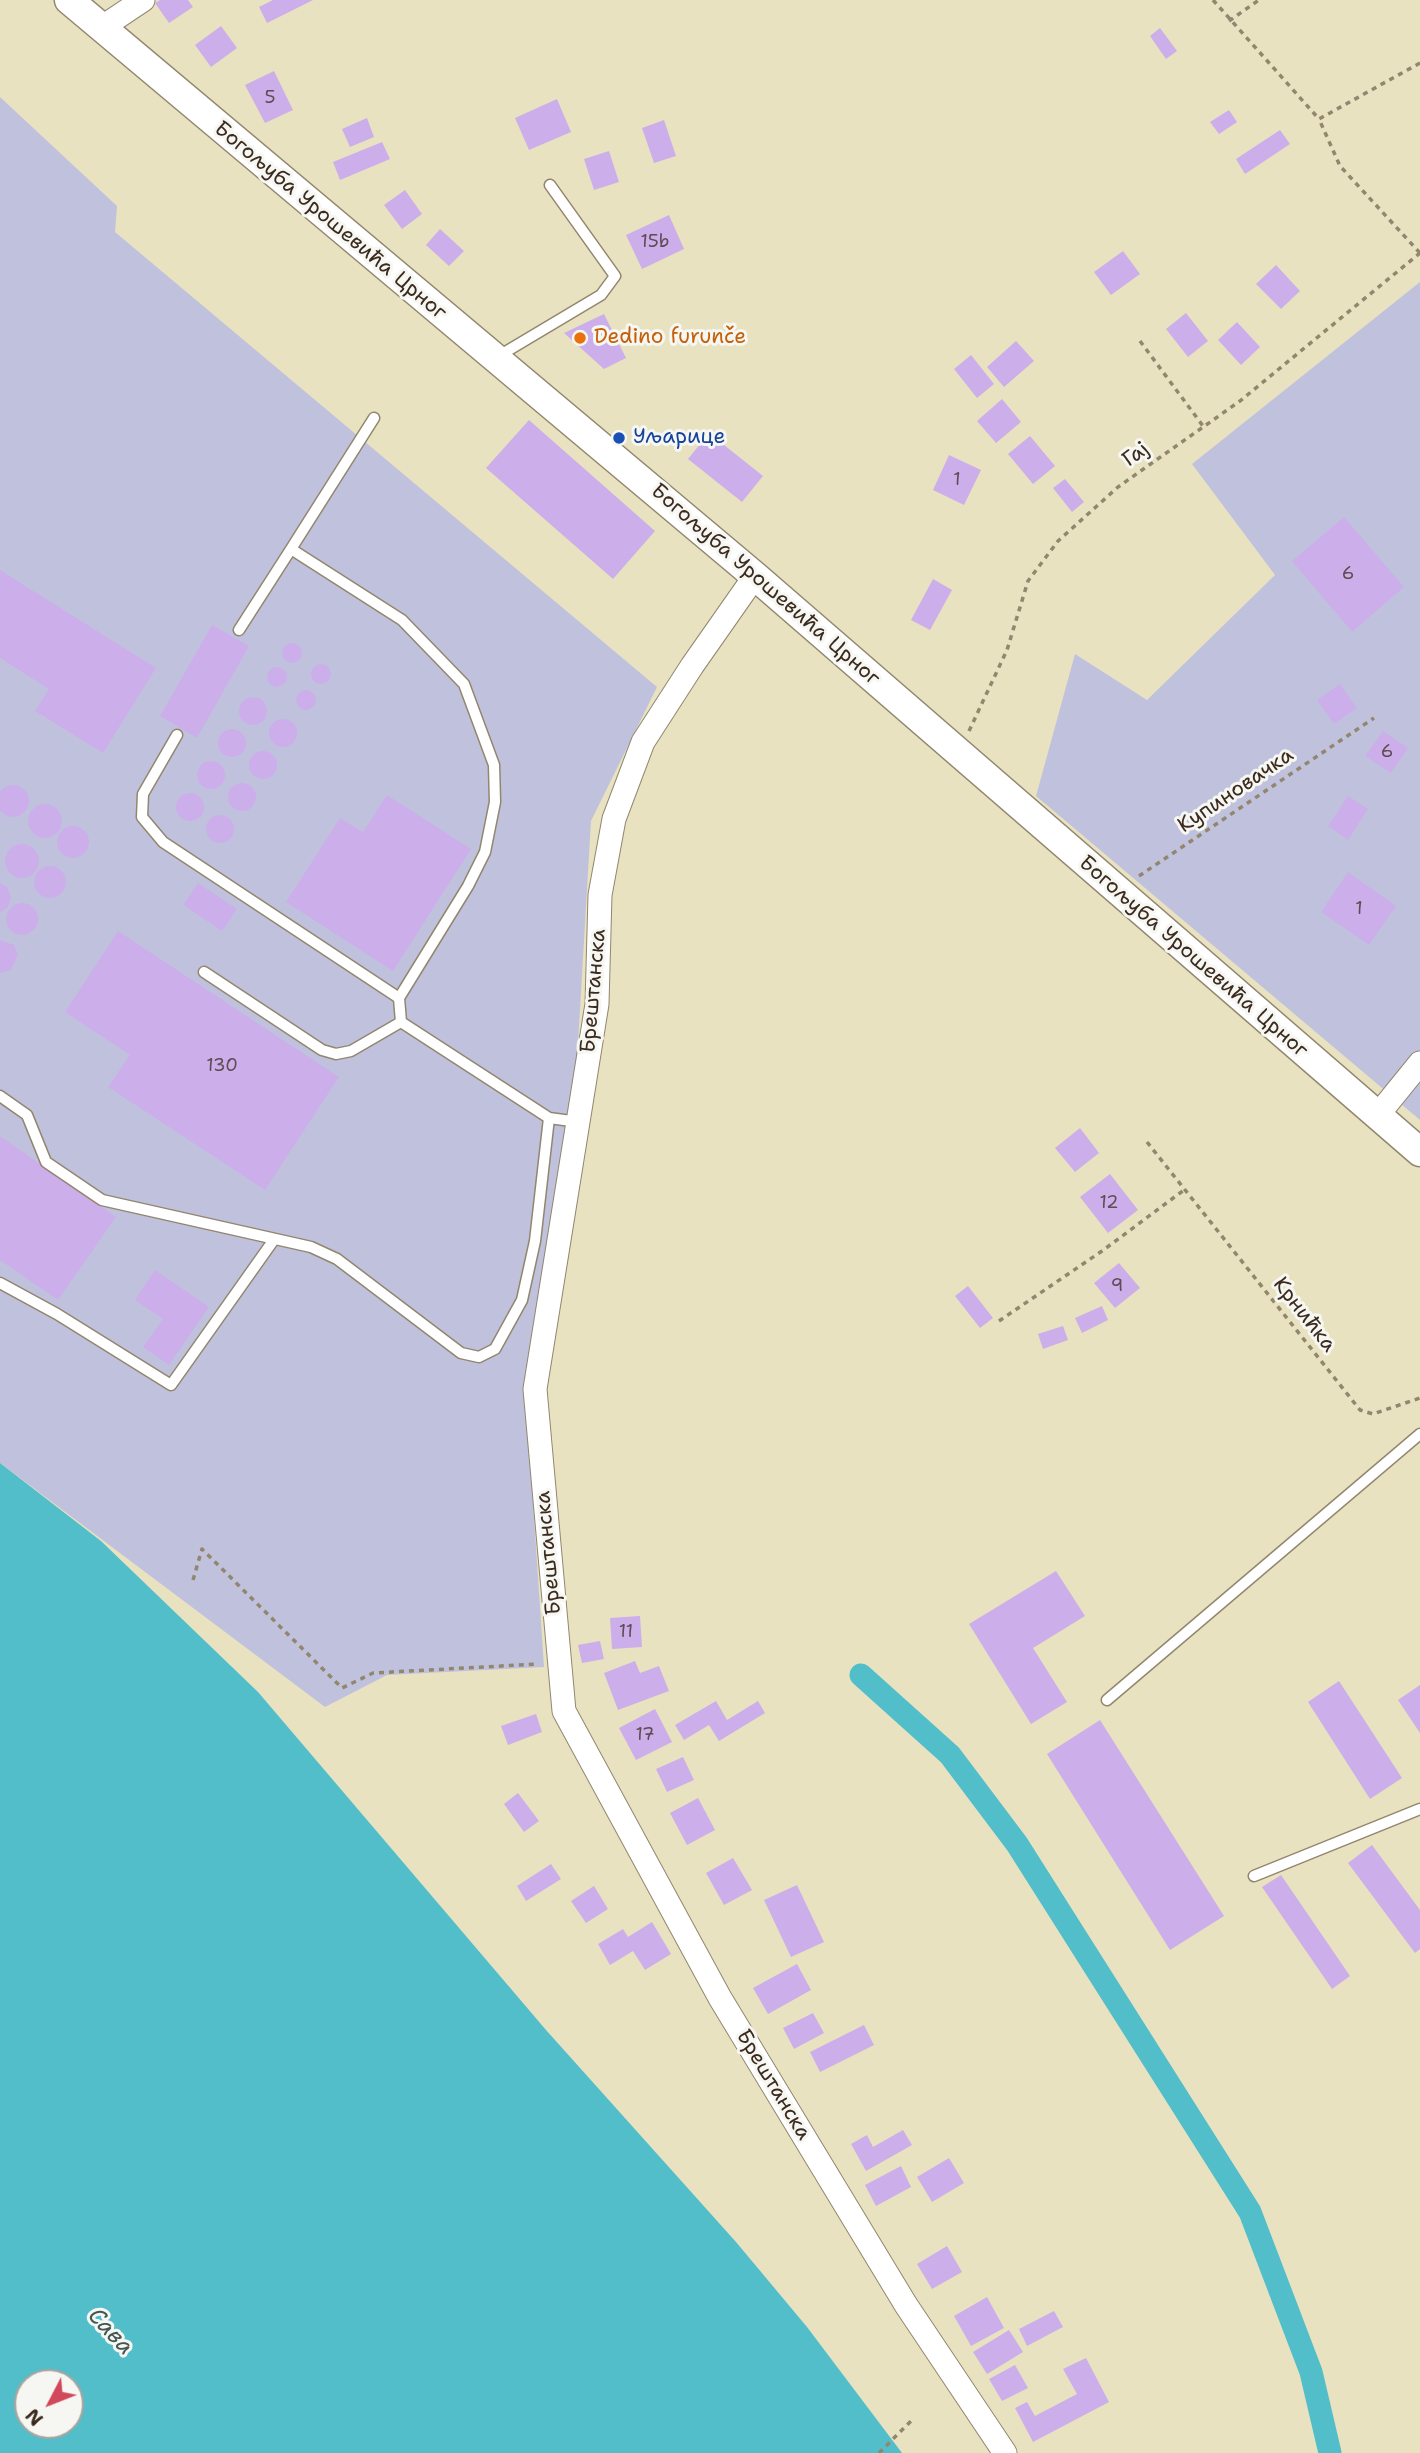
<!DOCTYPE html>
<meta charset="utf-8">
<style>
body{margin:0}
#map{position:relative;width:1420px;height:2453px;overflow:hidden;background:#e8e2c0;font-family:"Shantell Sans",sans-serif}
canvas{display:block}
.north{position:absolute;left:14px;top:2369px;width:70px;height:70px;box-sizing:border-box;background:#f6f6f2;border:2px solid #aba49d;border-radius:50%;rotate:228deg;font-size:19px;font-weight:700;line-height:28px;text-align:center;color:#3b2a1e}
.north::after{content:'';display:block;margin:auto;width:24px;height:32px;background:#d1495b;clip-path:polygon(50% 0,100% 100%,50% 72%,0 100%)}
</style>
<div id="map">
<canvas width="1420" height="2453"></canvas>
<div class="north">N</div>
</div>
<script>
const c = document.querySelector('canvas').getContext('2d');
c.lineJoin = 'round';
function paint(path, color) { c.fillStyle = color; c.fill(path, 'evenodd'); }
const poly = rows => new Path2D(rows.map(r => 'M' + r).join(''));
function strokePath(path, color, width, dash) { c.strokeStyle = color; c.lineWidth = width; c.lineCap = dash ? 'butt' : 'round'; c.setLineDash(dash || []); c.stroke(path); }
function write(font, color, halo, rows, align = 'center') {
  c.font = font + ' "Shantell Sans",sans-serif'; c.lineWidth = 6; c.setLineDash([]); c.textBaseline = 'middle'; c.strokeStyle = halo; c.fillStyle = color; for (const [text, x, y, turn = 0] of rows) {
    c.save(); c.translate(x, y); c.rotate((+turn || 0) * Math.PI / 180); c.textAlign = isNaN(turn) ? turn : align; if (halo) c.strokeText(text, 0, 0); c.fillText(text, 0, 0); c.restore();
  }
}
paint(poly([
 [0,97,117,206,115,232,657,687,591,821,577,1061,539,1306,532,1487,544,1667,387,1675,325,1707,0,1463],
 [1420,282,1420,1120,1036,796,1075,654,1147,700,1275,575,1192,464]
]), '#c0c2dd');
paint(poly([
 [0,1463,101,1541,258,1692,546,2030,736,2242,807,2327,902,2453,0,2453],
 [28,2383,70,2383,70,2425,28,2425]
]), '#51beca');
strokePath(poly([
 [861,1675,950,1755,1017,1844,1250,2212,1311,2372,1330,2453]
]), '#51beca', 23);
paint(poly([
 [160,0,188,0,193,7,169,23,155,3],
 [273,0,313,0,267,23,259,7],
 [221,26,237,48,211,67,195,45],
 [1160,28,1177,51,1166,59,1150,36],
 [274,71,293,110,265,123,245,85],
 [557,99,571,132,529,150,515,118],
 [1229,110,1237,122,1219,134,1210,122],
 [367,118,374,137,350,147,342,129],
 [664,120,676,156,654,163,642,128],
 [1280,130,1290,144,1245,174,1236,159],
 [382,142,390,159,340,180,333,162],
 [609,151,619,182,594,190,584,159],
 [405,190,422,214,402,229,384,205],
 [669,215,684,249,642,269,626,235],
 [440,229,464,251,449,266,426,245],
 [1123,251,1140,274,1111,295,1094,272],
 [1276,265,1300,291,1281,309,1256,284],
 [1186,313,1208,341,1188,357,1166,329],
 [604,314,626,358,604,369,564,333],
 [1237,322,1260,347,1241,365,1218,340],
 [1016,341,1034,361,1004,387,987,367],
 [971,355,994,384,977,398,954,369],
 [1002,399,1021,422,996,443,977,421],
 [529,420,655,531,613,579,486,468],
 [709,433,763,476,742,502,688,459],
 [1030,436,1055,466,1033,484,1008,454],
 [949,455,981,470,964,505,933,490],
 [1065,479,1084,502,1072,512,1053,488],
 [1344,517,1404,587,1352,632,1292,561],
 [0,570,156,668,103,753,35,711,49,689,0,658],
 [933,579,952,590,930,630,911,620],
 [212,625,249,646,197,738,160,716],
 '282 653a10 10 0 1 1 20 0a10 10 0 1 1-20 0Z',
 '311 674a10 10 0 1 1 20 0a10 10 0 1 1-20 0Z',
 '267 677a10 10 0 1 1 20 0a10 10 0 1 1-20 0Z',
 [1340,684,1357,708,1334,724,1317,700],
 '296 700a10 10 0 1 1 20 0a10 10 0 1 1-20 0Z',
 '239 711a14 14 0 1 1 28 0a14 14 0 1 1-28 0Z',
 '269 733a14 14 0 1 1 28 0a14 14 0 1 1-28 0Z',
 '218 743a14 14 0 1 1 28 0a14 14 0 1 1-28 0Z',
 [1383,731,1408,748,1391,773,1365,756],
 '249 765a14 14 0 1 1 28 0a14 14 0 1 1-28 0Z',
 '197 775a14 14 0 1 1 28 0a14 14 0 1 1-28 0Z',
 '228 797a14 14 0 1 1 28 0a14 14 0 1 1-28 0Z',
 '-3 801a16 16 0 1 1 32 0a16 16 0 1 1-32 0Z',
 '176 807a14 14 0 1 1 28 0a14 14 0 1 1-28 0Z',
 [387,795,471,849,393,971,286,902,340,818,363,832],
 [1348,796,1368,809,1348,840,1328,826],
 '28 821a17 17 0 1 1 34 0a17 17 0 1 1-34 0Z',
 '206 829a14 14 0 1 1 28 0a14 14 0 1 1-28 0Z',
 '57 842a16 16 0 1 1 32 0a16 16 0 1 1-32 0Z',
 '5 861a17 17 0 1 1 34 0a17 17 0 1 1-34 0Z',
 '34 882a16 16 0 1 1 32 0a16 16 0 1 1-32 0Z',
 [1348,872,1396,906,1369,945,1321,912],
 [0,883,7,887,11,897,8,907,0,913],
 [198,883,237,909,222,931,183,905],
 '6 919a16 16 0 1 1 32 0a16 16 0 1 1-32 0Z',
 [118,931,339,1077,265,1190,108,1087,130,1055,65,1012],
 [0,940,14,945,18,955,11,970,0,973],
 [1080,1128,1099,1153,1075,1172,1055,1148],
 [0,1136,116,1217,58,1300,0,1260],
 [1110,1174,1138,1210,1108,1233,1080,1197],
 [1119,1263,1140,1288,1115,1308,1094,1283],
 [155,1270,209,1307,169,1365,143,1347,163,1319,135,1300],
 [968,1286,993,1318,980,1328,955,1296],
 [1102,1306,1108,1320,1082,1333,1075,1318],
 [1063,1326,1068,1340,1043,1349,1038,1334],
 [1056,1571,1085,1616,1033,1648,1067,1702,1031,1724,969,1624],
 [640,1616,642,1647,612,1649,610,1618],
 [600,1641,604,1659,582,1663,578,1645],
 [635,1661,640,1673,659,1666,669,1691,618,1710,604,1673],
 [1339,1681,1402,1778,1370,1799,1308,1702],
 [1420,1685,1420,1733,1398,1700],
 [716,1701,727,1720,758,1701,765,1713,719,1741,709,1725,684,1740,675,1725],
 [655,1709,672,1742,636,1760,619,1728],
 [536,1714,542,1732,508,1745,501,1726],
 [1100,1720,1224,1916,1170,1950,1047,1754],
 [683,1757,694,1780,667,1792,656,1769],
 [518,1793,539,1821,524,1832,504,1804],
 [698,1798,715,1830,687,1845,670,1813],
 [1372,1845,1420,1910,1420,1949,1415,1953,1348,1863],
 [733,1858,752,1890,724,1905,706,1873],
 [551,1864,561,1879,526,1901,517,1886],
 [1281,1875,1350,1976,1332,1989,1262,1887],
 [797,1885,824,1942,791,1957,764,1900],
 [594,1886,608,1909,586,1923,571,1901],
 [652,1922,671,1954,645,1970,633,1951,610,1965,598,1944,623,1929,628,1937],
 [797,1964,811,1990,768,2014,753,1988],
 [813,2013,824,2033,794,2049,783,2028],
 [864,2025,874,2045,820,2072,810,2052],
 [903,2130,912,2145,866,2171,851,2144,867,2135,873,2147],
 [949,2158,964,2183,932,2202,917,2177],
 [901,2166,911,2187,876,2206,865,2185],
 [947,2246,962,2272,932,2289,917,2264],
 [987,2297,1004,2328,971,2346,954,2316],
 [1054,2311,1063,2327,1027,2346,1019,2329],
 [1009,2330,1023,2352,987,2374,973,2352],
 [1086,2358,1109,2402,1033,2442,1015,2408,1027,2402,1035,2416,1077,2394,1063,2369],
 [1015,2365,1028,2388,1002,2401,989,2379]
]), '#ccaeeb');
const service = poly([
 [497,357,601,295,615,276,550,185],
 [374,418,291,549,402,620,464,684,494,765,495,802,485,852,468,886,399,998],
 [239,630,291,549],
 [177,735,143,794,142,817,163,842,399,998,401,1022,549,1118,579,1122],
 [204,972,322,1050,336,1054,351,1051,401,1022],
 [0,1096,27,1115,46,1162,102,1200,311,1247,337,1259,461,1353,479,1357,495,1349,522,1300,535,1241,549,1118],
 [0,1283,57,1314,171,1385,273,1241],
 [1107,1700,1420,1434],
 [1254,1876,1420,1809]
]);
const minor = poly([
 [101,28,143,0],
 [755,576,692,666,643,742,614,819,600,895,597,1004,535,1389,564,1711,720,1998,906,2305,1005,2453],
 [1377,1116,1420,1063]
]);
const tertiary = poly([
 [69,0,755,576,1420,1152]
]);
strokePath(service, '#92866f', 13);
strokePath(minor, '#92866f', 25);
strokePath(tertiary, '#92866f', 31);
strokePath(poly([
 [1213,0,1319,119],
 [1229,21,1259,0],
 [1420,63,1319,119,1340,166,1420,253],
 [1140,341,1203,426],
 [969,731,1007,650,1028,581,1058,541,1118,487,1240,401,1420,253],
 [1139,876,1374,718],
 [1147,1142,1360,1410,1373,1414,1420,1398],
 [999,1321,1102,1251,1184,1190],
 [193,1580,202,1549,342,1688,373,1673,538,1664],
 [879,2453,914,2418]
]), '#92866f', 3.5, [5, 5]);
strokePath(service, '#fff', 10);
strokePath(minor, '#fff', 23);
strokePath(tertiary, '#fff', 28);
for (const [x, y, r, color] of [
 [580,338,7,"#e8710a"],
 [619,438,7,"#1a4fb4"]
]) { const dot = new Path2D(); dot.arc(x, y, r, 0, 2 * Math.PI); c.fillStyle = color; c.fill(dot); strokePath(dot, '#f6f6f2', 2.5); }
write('18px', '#5f4b51', null, [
 ["5",270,98],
 ["15b",655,242],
 ["1",957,480],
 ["6",1348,574],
 ["6",1387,752],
 ["1",1359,909],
 ["130",222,1066],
 ["12",1109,1203],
 ["9",1117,1286],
 ["11",626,1632],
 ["17",645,1735]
]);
write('21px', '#3b2a1e', '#f6f6f2', [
 ["Богољуба Урошевића Црног",330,221,40],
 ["Гај",1136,455,-36],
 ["Богољуба Урошевића Црног",765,585,41],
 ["Купиновачка",1236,791,-34],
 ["Богољуба Урошевића Црног",1193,957,41],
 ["Брештанска",594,991,-85],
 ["Крнићка",1304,1315,52],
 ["Брештанска",549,1553,-95],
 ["Брештанска",773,2085,59]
]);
write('21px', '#c56008', '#f6f6f2', [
 ["Dedino furunče",594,338]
], 'left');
write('21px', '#164399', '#f6f6f2', [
 ["Уљарице",633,438]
], 'left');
write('italic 23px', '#425652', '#f6f6f2', [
 ["Сава",110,2332,47]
]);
</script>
